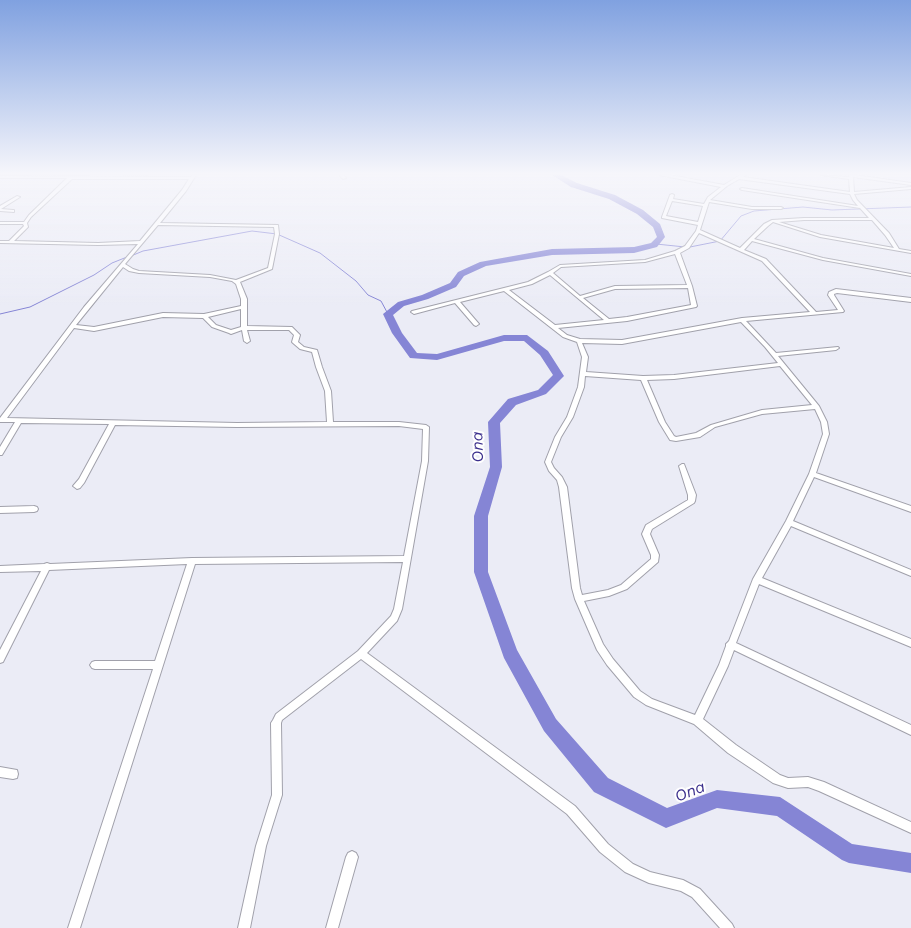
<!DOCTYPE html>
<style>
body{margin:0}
canvas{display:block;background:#ebecf6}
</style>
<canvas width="911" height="928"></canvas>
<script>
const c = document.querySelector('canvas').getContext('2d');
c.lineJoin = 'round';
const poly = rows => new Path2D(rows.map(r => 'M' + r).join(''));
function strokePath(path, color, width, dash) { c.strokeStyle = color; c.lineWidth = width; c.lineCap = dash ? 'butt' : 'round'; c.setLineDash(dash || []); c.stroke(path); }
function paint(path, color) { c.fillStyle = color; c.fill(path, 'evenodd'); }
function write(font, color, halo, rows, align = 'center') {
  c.font = font + ' "Work Sans",sans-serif'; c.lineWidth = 4; c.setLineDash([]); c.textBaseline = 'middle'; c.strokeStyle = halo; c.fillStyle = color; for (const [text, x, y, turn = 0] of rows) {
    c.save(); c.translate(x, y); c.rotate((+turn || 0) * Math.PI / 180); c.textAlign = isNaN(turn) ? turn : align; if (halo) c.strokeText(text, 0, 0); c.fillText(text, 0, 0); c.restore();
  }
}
strokePath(poly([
 [656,244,685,247],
 [690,247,720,241,741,216,754,211,803,207,832,210,911,207],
 [131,256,143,251,252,231,277,234,320,253,356,281,368,295,381,301,388,314],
 [0,314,30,307,94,275,112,263,127,257]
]), '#8585d5', 1);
paint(poly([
 [552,175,561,175,577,183,615,195,643,210,660,224,665,237,657,247,634,253,552,255,486,266,464,276,456,287,428,299,404,306,393,315,402,333,417,353,437,354,504,335,527,335,548,351,564,376,546,394,516,405,500,423,502,467,488,516,488,572,517,650,556,719,608,778,667,808,717,790,780,797,852,844,911,853,911,873,849,863,842,860,777,816,717,808,666,828,594,792,544,731,504,658,474,572,474,516,490,467,488,422,508,399,538,390,553,375,540,355,524,341,504,341,437,360,410,358,392,333,383,314,398,302,422,295,450,283,458,272,480,262,552,249,634,247,651,243,657,237,653,227,637,214,609,199,571,187,552,175]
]), '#8585d5');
const street = poly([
 [192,175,196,175,186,191,160,223,278,225,279,234,272,269,240,282,247,299,247,326,292,327,300,335,298,342,304,347,317,350,322,367,331,391,333,422,399,422,426,425,429,427,428,461,402,609,397,621,367,653,575,806,608,844,633,864,650,872,683,880,700,889,732,924,734,928,720,928,692,897,681,891,649,883,625,872,600,852,567,814,361,659,282,720,281,723,282,795,266,846,250,928,238,928,256,846,272,795,271,723,273,720,276,714,358,651,391,616,394,609,403,562,195,564,80,928,68,928,153,669,95,669,92,668,90,665,92,662,95,661,155,661,187,564,49,570,3,662,0,663,0,650,41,571,0,572,0,566,44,564,47,563,50,564,192,558,404,556,422,461,423,429,399,426,237,427,115,425,84,483,80,488,77,489,73,486,79,479,109,424,21,423,2,455,0,455,0,447,15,422,0,422,0,418,84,307,138,244,98,245,0,243,0,241,9,241,24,226,23,224,0,224,0,222,24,222,29,215,67,178,0,178,0,176,191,177,192,175],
 [72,179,189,179,182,190,140,241,98,243,14,241,28,227,27,223,31,217,72,179],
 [158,225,274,227,275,234,268,268,236,280,210,275,139,271,133,269,125,264,158,225],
 [123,267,129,271,139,273,210,277,232,281,236,284,241,299,241,306,204,314,163,313,94,327,76,325,123,267],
 [241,309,241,327,231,330,216,325,208,317,241,309],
 [163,317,203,318,212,327,229,333,231,334,242,330,244,341,247,343,250,341,247,330,289,330,294,335,292,342,293,343,300,349,312,352,316,367,325,391,327,422,237,423,7,418,74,328,94,331,163,317],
 [339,175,344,175,346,178,343,179,339,175],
 [659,175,670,175,724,185,740,175,746,175,743,177,850,192,849,179,821,175,849,177,849,175,855,175,911,183,911,185,853,177,854,192,911,187,911,189,854,194,857,200,889,233,899,249,911,251,911,253,820,237,773,222,768,226,754,239,823,258,911,274,911,276,823,260,752,241,744,250,766,259,816,312,838,310,828,295,829,292,836,289,911,298,911,302,837,293,834,294,834,295,844,311,843,312,746,321,776,353,838,347,839,348,836,350,778,356,819,406,827,422,829,434,816,473,911,506,911,512,814,477,793,521,911,570,911,576,791,526,762,578,911,639,911,647,759,584,736,643,911,725,911,735,734,650,728,666,703,719,736,745,780,775,788,778,808,777,824,782,911,822,911,833,819,791,808,787,788,788,773,783,728,753,694,724,646,705,634,697,607,665,597,650,575,599,572,588,559,487,557,480,549,471,545,462,555,437,567,417,578,387,582,357,577,342,563,337,504,291,460,302,479,324,476,326,474,325,455,303,414,314,411,312,412,311,528,282,548,272,560,265,645,260,675,251,685,246,696,231,698,225,662,218,662,217,670,195,672,194,674,195,673,199,704,204,708,197,721,187,659,175],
 [739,179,850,194,853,200,858,206,742,188,740,189,742,190,860,208,869,218,804,218,772,220,764,224,740,248,700,230,709,202,752,209,781,209,783,208,781,207,752,207,710,200,727,186,739,179],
 [672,201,703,206,698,222,666,216,672,201],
 [804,220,872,220,885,235,894,248,821,235,779,222,804,220],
 [699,233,762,261,810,312,742,318,622,340,580,339,567,335,558,328,627,321,696,307,697,306,692,286,680,253,689,248,699,233],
 [675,254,687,285,615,286,580,296,553,273,561,267,645,262,675,254],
 [550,275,604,320,555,325,509,290,532,284,550,275],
 [688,288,691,305,627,317,609,319,583,298,615,289,688,288],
 [741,322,765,347,778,363,674,375,643,376,586,372,588,357,582,343,622,344,741,322],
 [780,366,812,405,762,410,711,425,696,433,676,437,674,436,665,422,647,380,674,379,780,366],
 [585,376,641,380,659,422,670,440,676,441,700,437,715,427,762,414,815,409,821,422,823,434,809,474,786,521,753,579,729,641,726,644,726,646,719,665,695,715,652,699,640,691,613,659,603,644,584,601,609,596,627,589,658,562,659,555,650,534,652,529,694,503,695,501,696,495,684,464,682,464,679,466,688,495,688,500,646,525,642,534,651,555,651,559,621,585,608,590,582,595,580,588,567,487,562,477,554,468,551,462,561,437,573,417,584,387,585,376],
 [17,196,20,197,1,209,13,210,14,210,14,212,0,211,0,206,17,196],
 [34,506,37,507,38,509,37,511,34,512,0,513,0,507,34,506],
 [0,767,17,770,18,774,17,778,13,779,0,777,0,767],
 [352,851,356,853,358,857,338,928,326,928,346,857,348,853,352,851]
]);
strokePath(street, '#a1a1ab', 2);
paint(street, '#fff');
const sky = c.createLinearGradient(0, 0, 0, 305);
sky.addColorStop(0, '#80a1e0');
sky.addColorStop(0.57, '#f6f6fb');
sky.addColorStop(1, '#f6f6fb00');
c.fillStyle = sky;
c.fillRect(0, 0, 911, 305);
write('italic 16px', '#3c308d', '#fff', [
 ["Ona",478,447,-91],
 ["Ona",690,792,-21]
]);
</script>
